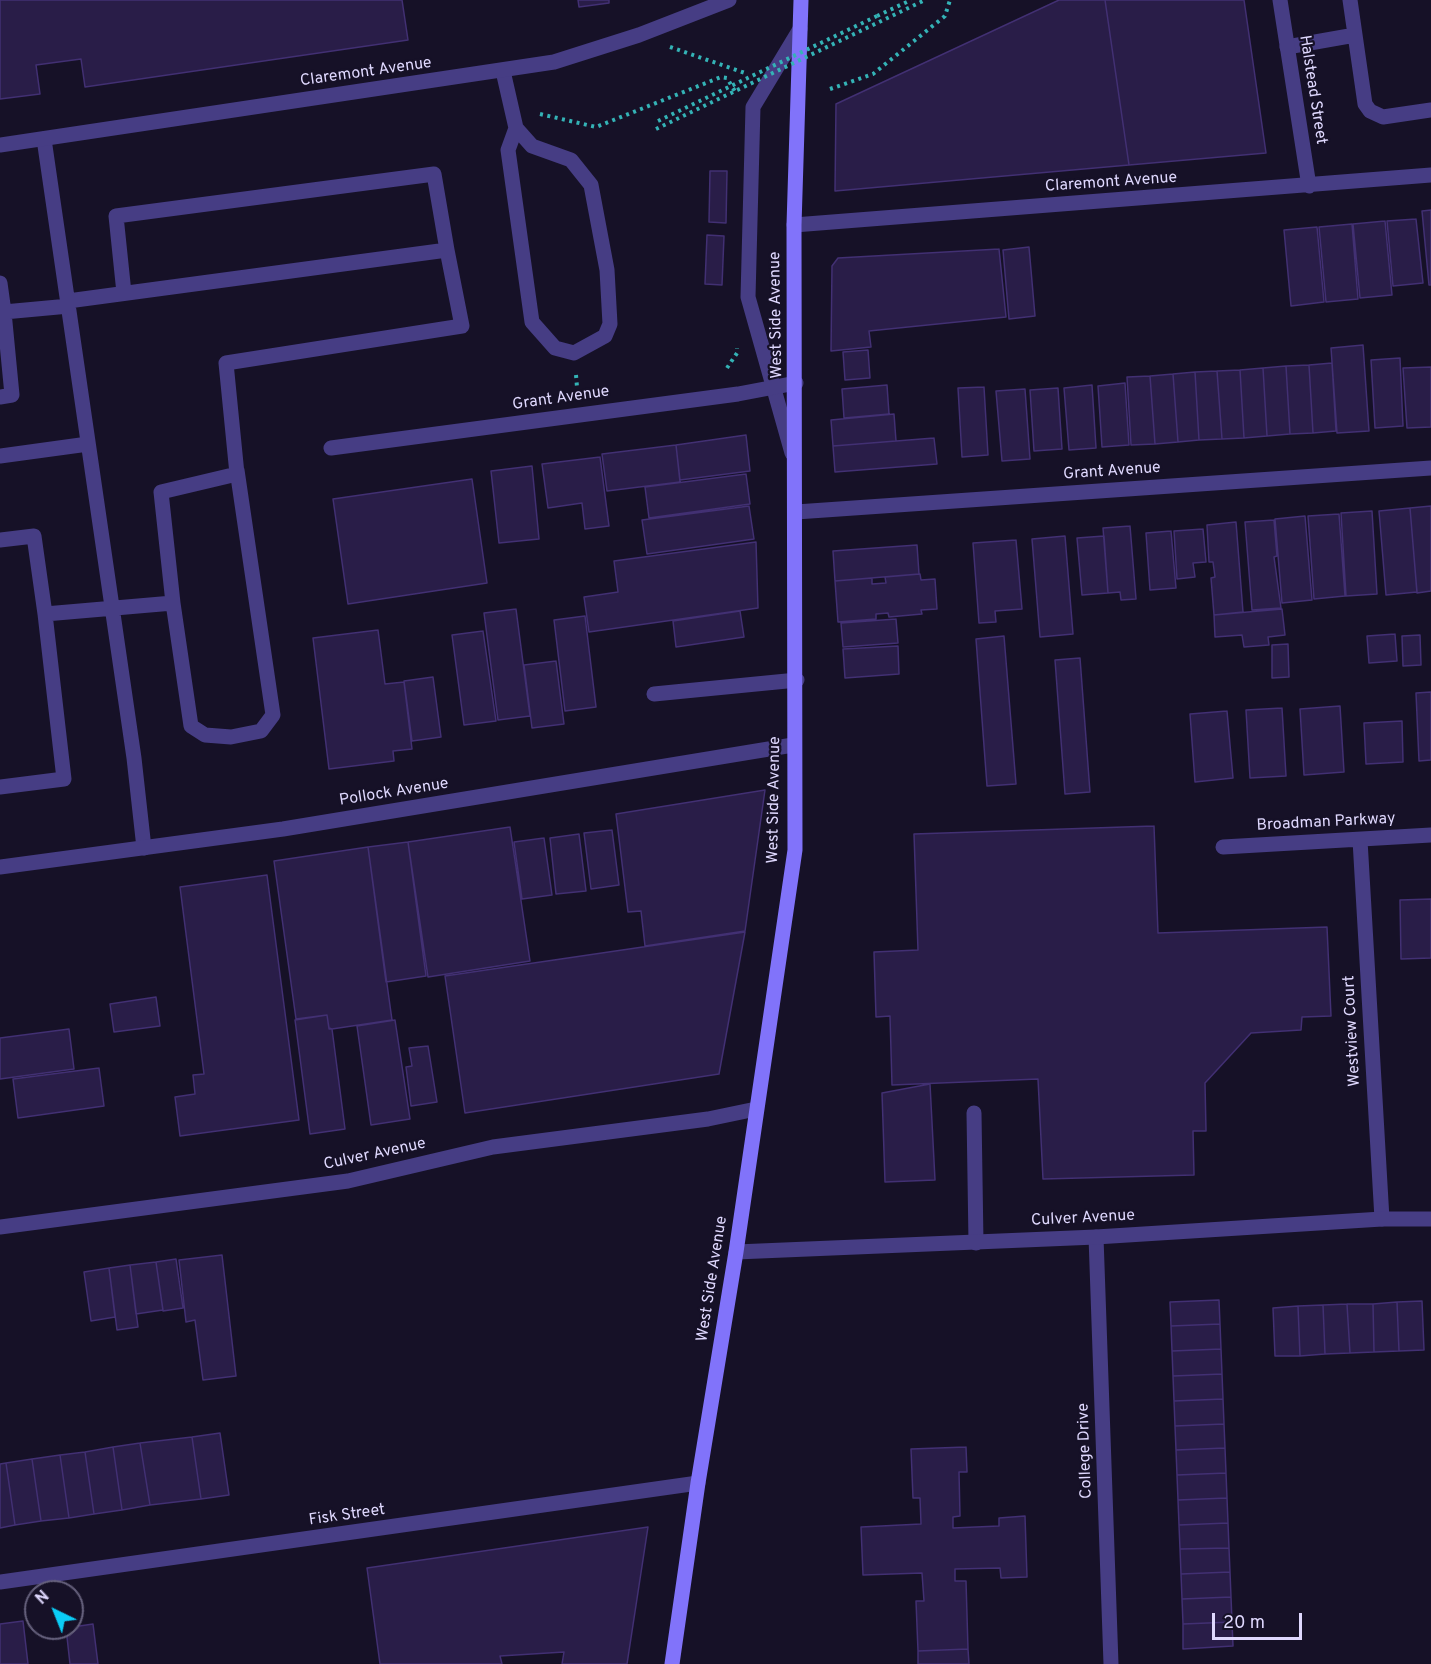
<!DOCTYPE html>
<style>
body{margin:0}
#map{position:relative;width:1431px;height:1664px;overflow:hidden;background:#161127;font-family:Overpass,sans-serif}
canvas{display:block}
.north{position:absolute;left:24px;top:1580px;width:60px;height:60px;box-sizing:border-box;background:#161127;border:2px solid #66617d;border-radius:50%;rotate:317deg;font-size:16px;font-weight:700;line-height:24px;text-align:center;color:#dfd8fe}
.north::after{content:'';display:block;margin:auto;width:21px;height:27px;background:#0bcdf6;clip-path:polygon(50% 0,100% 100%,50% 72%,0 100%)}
.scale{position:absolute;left:1212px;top:1613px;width:90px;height:27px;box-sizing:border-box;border:3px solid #dfd8fe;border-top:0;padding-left:8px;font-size:18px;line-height:21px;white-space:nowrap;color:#dfd8fe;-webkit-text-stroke:4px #161127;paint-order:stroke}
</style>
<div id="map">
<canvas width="1431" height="1664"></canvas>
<div class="north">N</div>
<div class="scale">20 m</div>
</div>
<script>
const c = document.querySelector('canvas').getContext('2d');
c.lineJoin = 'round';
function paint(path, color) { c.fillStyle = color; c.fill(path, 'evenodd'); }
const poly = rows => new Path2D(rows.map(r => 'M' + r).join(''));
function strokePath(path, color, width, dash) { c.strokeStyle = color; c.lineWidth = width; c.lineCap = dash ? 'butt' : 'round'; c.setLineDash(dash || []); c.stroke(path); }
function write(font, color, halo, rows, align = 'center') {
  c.font = font + ' Overpass,sans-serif'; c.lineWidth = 4.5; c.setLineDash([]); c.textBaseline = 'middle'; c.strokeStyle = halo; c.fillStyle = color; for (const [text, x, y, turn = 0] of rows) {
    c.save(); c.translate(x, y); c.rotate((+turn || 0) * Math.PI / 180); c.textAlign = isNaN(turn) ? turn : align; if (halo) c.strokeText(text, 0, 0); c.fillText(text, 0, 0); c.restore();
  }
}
const building = poly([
 [0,0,402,0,408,40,85,87,81,59,36,65,40,94,0,99,0,0],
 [578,0,609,0,609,3,579,7,578,0],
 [1059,0,1105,0,1129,165,835,191,836,104,1059,0],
 [1105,0,1244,0,1266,153,1129,165,1105,0],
 [710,171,727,171,726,223,709,222,710,171],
 [1431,210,1431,285,1429,285,1422,211,1431,210],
 [1416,219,1423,283,1393,286,1387,221,1416,219],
 [1385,221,1392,295,1360,298,1353,224,1385,221],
 [1352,224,1358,299,1326,302,1319,227,1352,224],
 [1317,227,1324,302,1291,306,1284,230,1317,227],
 [707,235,724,236,722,285,705,284,707,235],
 [1029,247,1035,316,1009,319,1003,250,1029,247],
 [999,249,1006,317,869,331,871,347,831,351,832,266,838,258,999,249],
 [1363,345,1369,431,1337,433,1331,348,1363,345],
 [868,350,870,378,845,380,843,352,868,350],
 [1400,358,1403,426,1375,428,1371,360,1400,358],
 [1332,363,1336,431,1313,433,1309,365,1332,363],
 [1309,365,1313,433,1290,434,1286,366,1309,365],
 [1286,366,1290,434,1267,436,1263,368,1286,366],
 [1431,367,1431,427,1407,428,1403,368,1431,367],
 [1263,368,1267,436,1244,438,1240,370,1263,368],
 [1240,370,1244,438,1222,439,1217,371,1240,370],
 [1217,371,1222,439,1199,440,1195,372,1217,371],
 [1195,372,1199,440,1178,442,1173,374,1195,372],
 [1173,374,1178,442,1155,444,1150,376,1173,374],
 [1150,376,1155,444,1131,445,1127,377,1150,376],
 [1125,383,1129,445,1102,447,1098,386,1125,383],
 [887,385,889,414,844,418,842,389,887,385],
 [1092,385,1096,448,1069,450,1064,388,1092,385],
 [984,387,988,455,962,457,958,388,984,387],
 [1058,388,1062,449,1034,451,1030,390,1058,388],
 [1025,389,1030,459,1002,461,996,391,1025,389],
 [894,414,896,441,833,446,831,420,894,414],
 [746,435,750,471,680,480,676,445,746,435],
 [934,438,937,464,835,472,833,446,934,438],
 [676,445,680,482,607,491,602,454,676,445],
 [600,457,609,526,585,529,582,503,548,508,542,464,600,457],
 [532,466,539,539,499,543,491,471,532,466],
 [746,474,750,504,649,518,645,487,746,474],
 [472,479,487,583,348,604,333,499,472,479],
 [749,506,754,539,647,554,642,520,749,506],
 [1431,506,1431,591,1417,593,1410,508,1431,506],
 [1410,508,1417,592,1386,595,1379,511,1410,508],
 [1372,511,1377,594,1346,596,1341,513,1372,511],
 [1339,514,1345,596,1314,599,1308,516,1339,514],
 [1305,516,1312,600,1282,603,1275,519,1305,516],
 [1274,520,1277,556,1274,557,1281,608,1252,610,1245,522,1274,520],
 [1236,522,1243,612,1214,615,1211,578,1215,577,1213,562,1209,562,1207,525,1236,522],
 [1130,526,1136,599,1121,600,1120,592,1108,593,1103,528,1130,526],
 [1203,529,1206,562,1193,563,1195,577,1177,579,1174,531,1203,529],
 [1171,531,1176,588,1150,590,1146,533,1171,531],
 [1065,536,1073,634,1040,637,1032,539,1065,536],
 [1104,536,1108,593,1082,595,1077,538,1104,536],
 [1016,540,1022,609,995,611,996,622,979,623,973,543,1016,540],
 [756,542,758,608,589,632,584,597,618,592,614,561,756,542],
 [917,545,919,574,835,581,833,551,917,545],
 [920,574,921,580,935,579,937,609,921,610,922,614,889,617,888,613,876,614,876,619,838,622,835,581,872,578,872,584,886,583,885,577,920,574],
 [516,609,530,716,498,720,484,613,516,609],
 [1282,609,1285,635,1268,637,1269,645,1244,647,1242,635,1215,637,1214,615,1282,609],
 [740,611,744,637,676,647,673,621,740,611],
 [585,616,596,707,565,711,554,620,585,616],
 [896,619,898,643,843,647,841,623,896,619],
 [378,630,385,684,404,682,412,749,393,751,394,761,329,769,313,638,378,630],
 [483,631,496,721,464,725,452,635,483,631],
 [1395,634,1397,661,1369,663,1367,636,1395,634],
 [1420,635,1421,665,1403,666,1402,636,1420,635],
 [1004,636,1016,784,987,786,976,639,1004,636],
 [1288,644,1289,677,1272,678,1272,645,1288,644],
 [898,646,899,674,845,678,843,649,898,646],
 [1080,658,1090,792,1065,794,1055,660,1080,658],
 [556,661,564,724,532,728,524,665,556,661],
 [433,677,441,737,412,741,404,681,433,677],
 [1431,692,1431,760,1419,761,1416,693,1431,692],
 [1340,706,1344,772,1304,775,1300,709,1340,706],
 [1282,708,1286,776,1250,778,1246,710,1282,708],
 [1227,711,1233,778,1195,782,1190,714,1227,711],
 [1402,721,1403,762,1366,764,1364,723,1402,721],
 [765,790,745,931,645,946,641,911,628,912,616,814,765,790],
 [1154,826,1158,933,1327,927,1331,1016,1302,1017,1301,1030,1251,1033,1205,1083,1206,1131,1193,1131,1194,1175,1043,1179,1038,1079,892,1085,890,1016,876,1017,874,952,918,950,914,834,1154,826],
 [510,827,530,961,428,977,408,842,510,827],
 [612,830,619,885,591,889,584,833,612,830],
 [579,834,586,891,556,894,550,838,579,834],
 [544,838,552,895,522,899,514,842,544,838],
 [408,842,426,976,386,982,368,847,408,842],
 [368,847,392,1020,332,1029,329,1028,327,1015,296,1019,274,861,368,847],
 [267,875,299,1120,180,1136,175,1097,195,1094,193,1075,204,1074,180,887,267,875],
 [1431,899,1431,958,1401,959,1400,900,1431,899],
 [745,932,719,1074,465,1113,445,976,745,932],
 [156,997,160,1026,114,1032,110,1004,156,997],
 [327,1015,329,1029,332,1029,345,1129,310,1134,295,1020,327,1015],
 [395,1020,410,1119,371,1125,357,1026,395,1020],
 [69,1029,74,1069,0,1079,0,1038,69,1029],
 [428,1046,437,1102,411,1106,406,1067,412,1066,409,1048,428,1046],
 [99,1068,104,1106,18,1118,13,1079,99,1068],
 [930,1084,935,1180,885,1182,882,1093,930,1084],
 [222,1255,236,1376,203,1380,195,1320,186,1322,179,1260,222,1255],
 [176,1259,183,1308,163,1311,156,1262,176,1259],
 [156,1262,163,1310,136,1314,130,1265,156,1262],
 [130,1265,138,1327,117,1330,109,1268,130,1265],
 [109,1268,115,1317,91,1321,84,1272,109,1268],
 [1219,1300,1220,1324,1171,1326,1170,1302,1219,1300],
 [1422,1301,1424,1350,1399,1351,1397,1302,1422,1301],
 [1397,1302,1399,1351,1374,1352,1373,1304,1397,1302],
 [1347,1304,1350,1353,1325,1354,1323,1305,1347,1304],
 [1347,1304,1373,1304,1374,1352,1350,1353,1347,1304],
 [1323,1305,1325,1354,1300,1356,1298,1306,1323,1305],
 [1298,1306,1300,1356,1275,1356,1273,1308,1298,1306],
 [1220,1324,1221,1349,1172,1351,1171,1326,1220,1324],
 [1221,1349,1222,1374,1173,1376,1172,1351,1221,1349],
 [1222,1374,1223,1399,1174,1401,1173,1376,1222,1374],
 [1223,1399,1224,1424,1175,1426,1174,1401,1223,1399],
 [1224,1424,1225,1448,1176,1450,1175,1426,1224,1424],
 [220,1433,229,1495,201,1499,192,1437,220,1433],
 [192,1437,201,1499,150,1505,140,1443,192,1437],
 [140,1443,150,1505,122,1510,113,1447,140,1443],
 [113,1447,122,1510,94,1514,85,1452,113,1447],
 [966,1447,967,1472,959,1472,960,1516,953,1517,953,1528,999,1526,999,1518,1025,1516,1027,1577,1001,1578,1000,1568,955,1569,955,1581,966,1581,968,1649,918,1651,916,1601,924,1601,922,1573,863,1575,861,1527,921,1524,920,1498,913,1498,911,1449,966,1447],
 [1225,1448,1226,1473,1177,1475,1176,1450,1225,1448],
 [85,1452,94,1514,69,1518,60,1455,85,1452],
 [60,1455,69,1518,41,1521,32,1459,60,1455],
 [32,1459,41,1521,15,1525,6,1463,32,1459],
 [6,1463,15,1525,0,1528,0,1464,6,1463],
 [1226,1473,1227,1498,1178,1500,1177,1475,1226,1473],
 [1227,1498,1228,1523,1179,1525,1178,1500,1227,1498],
 [1228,1523,1229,1548,1180,1549,1179,1525,1228,1523],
 [648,1527,627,1664,562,1664,564,1652,500,1656,502,1664,380,1664,367,1568,648,1527],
 [1229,1548,1230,1572,1181,1574,1180,1549,1229,1548],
 [1230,1572,1231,1597,1182,1599,1181,1574,1230,1572],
 [1231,1597,1232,1622,1183,1624,1182,1599,1231,1597],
 [23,1621,28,1664,0,1664,0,1624,23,1621],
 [1232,1622,1233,1646,1183,1649,1183,1624,1232,1622],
 [93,1624,98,1664,70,1664,66,1628,93,1624],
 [968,1649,969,1664,918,1664,918,1651,968,1649]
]);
paint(building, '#291d48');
strokePath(building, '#423073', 1.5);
strokePath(poly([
 [877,16,911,0],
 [670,47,748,74],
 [830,89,873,74,945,16,950,0],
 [540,114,596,127,721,77,727,78,736,93],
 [727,368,737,353,737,348],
 [576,375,577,387]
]), '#34b3b6', 4, [3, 4.5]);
strokePath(poly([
 [1350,0,1365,104,1370,111,1383,117,1431,110],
 [1287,47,1355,35],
 [503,71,516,128,532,146,571,160,591,185,607,270,610,324,605,336,574,353,555,348,532,322,508,150,516,128],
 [44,139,134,758,144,848],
 [0,283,4,312],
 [124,293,116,216,434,174,447,250],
 [0,397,12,395,4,312,69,306],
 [792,453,748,297,753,107,800,29],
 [0,456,88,444],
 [0,540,34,536,45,614,173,603,161,492,237,474,226,363,462,326,447,250,68,301],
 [173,603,191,726,205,735,231,737,261,731,273,715,237,470],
 [654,694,797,680],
 [0,787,64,779,45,614],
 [974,1113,976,1243]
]), '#463d84', 15);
strokePath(poly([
 [1280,0,1309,186],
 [0,145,554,62,639,35,729,0],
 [794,225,1431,175],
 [331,448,738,394,796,383],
 [796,512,1431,468],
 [1360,840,1382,1219],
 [1223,847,1431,835],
 [0,867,283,829,793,745],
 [1096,1237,1111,1664],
 [0,1582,698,1483]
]), '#463d84', 15);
strokePath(poly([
 [0,1227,348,1181,493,1147,708,1119,756,1109],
 [736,1252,1096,1237,1382,1219,1431,1219]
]), '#463d84', 15);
strokePath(poly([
 [672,1664,698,1483,736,1252,795,850,794,225,801,0]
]), '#8173fa', 15);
strokePath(poly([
 [658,121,877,16],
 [656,129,925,0]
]), '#34b3b6', 4, [3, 4.5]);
write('16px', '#dfd8fe', '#161127', [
 ["Claremont Avenue",366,73,-8],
 ["Halstead Street",1312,90,81],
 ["Claremont Avenue",1111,183,-4],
 ["West Side Avenue",777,315,-91],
 ["Grant Avenue",561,399,-8],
 ["Grant Avenue",1112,472,-4],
 ["Pollock Avenue",394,793,-9],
 ["West Side Avenue",775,800,-89],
 ["Broadman Parkway",1326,823,-3],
 ["Westview Court",1353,1031,-93],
 ["Culver Avenue",375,1155,-12],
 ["Culver Avenue",1083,1219,-3],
 ["West Side Avenue",713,1279,-81],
 ["College Drive",1086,1451,-92],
 ["Fisk Street",347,1516,-8]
]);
</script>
